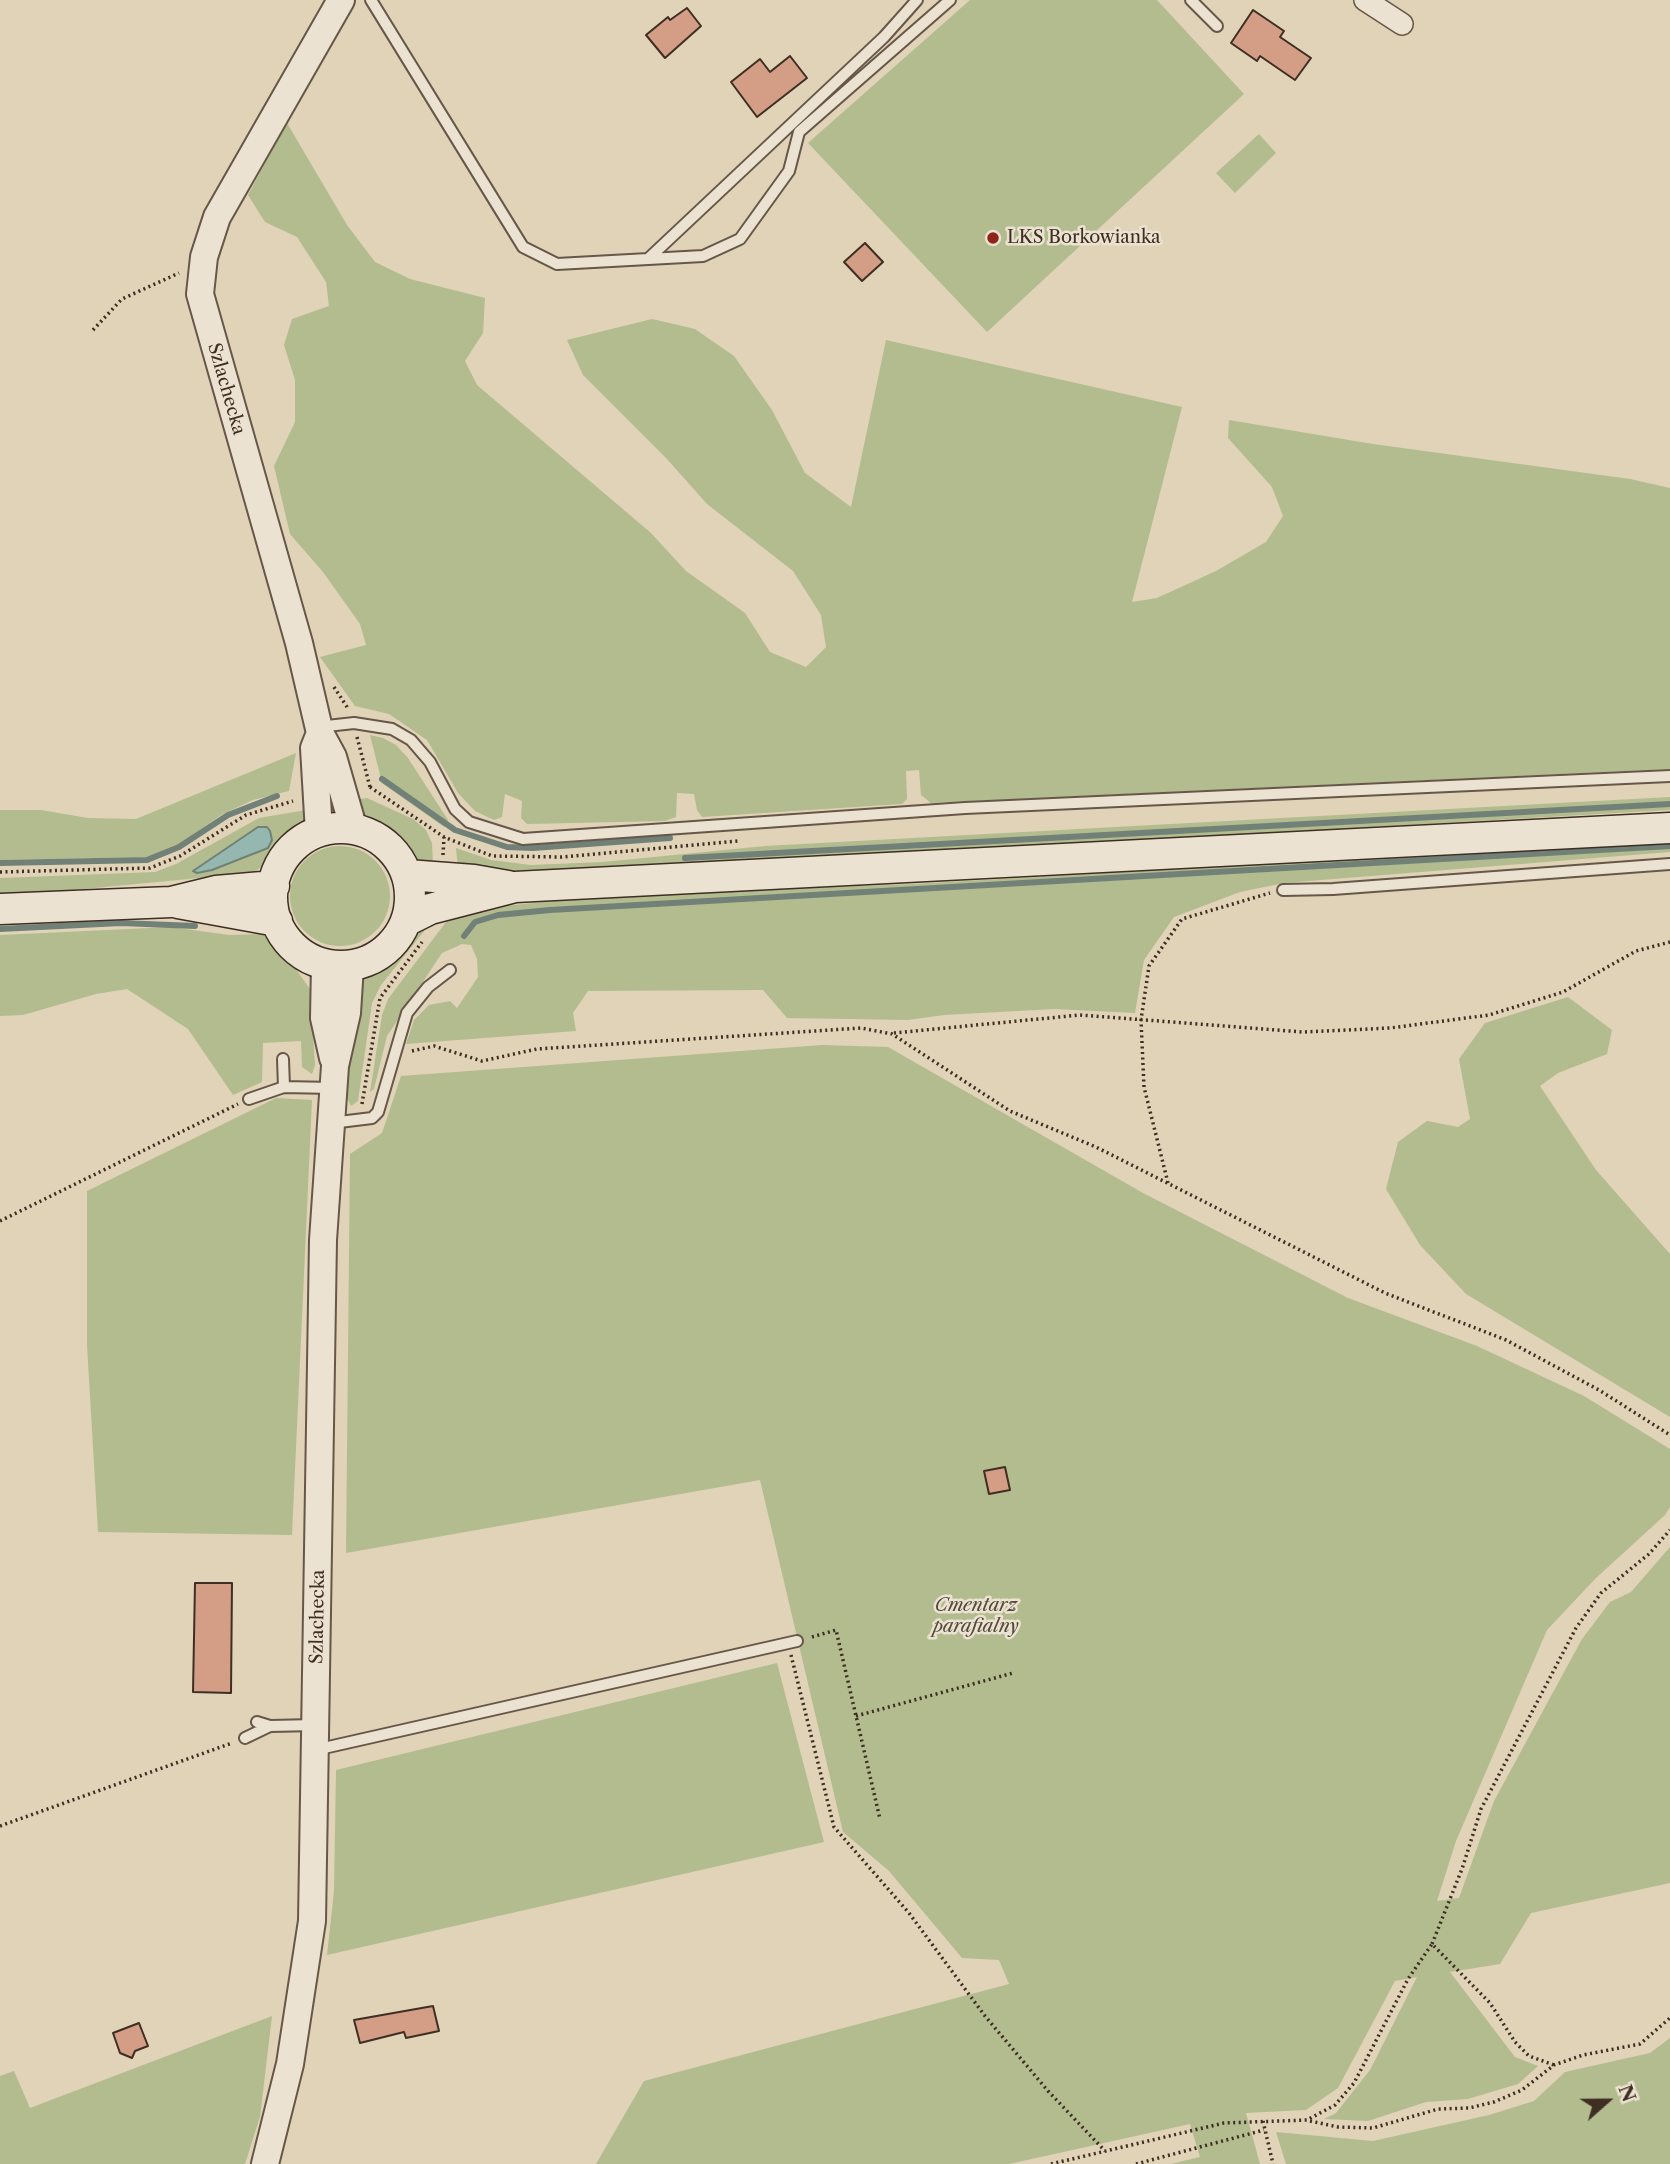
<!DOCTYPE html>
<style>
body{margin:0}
#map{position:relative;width:1670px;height:2164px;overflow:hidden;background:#e0d3b8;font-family:"Libre Caslon Text",serif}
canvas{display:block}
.north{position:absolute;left:1572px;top:2066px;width:70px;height:70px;-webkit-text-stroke:5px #ebe2d1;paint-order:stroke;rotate:69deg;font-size:19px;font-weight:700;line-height:28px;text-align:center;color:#3e2e23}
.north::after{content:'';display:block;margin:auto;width:24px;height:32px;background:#3e2e23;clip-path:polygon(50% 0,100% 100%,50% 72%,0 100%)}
</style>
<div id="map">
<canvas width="1670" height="2164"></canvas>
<div class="north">N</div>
</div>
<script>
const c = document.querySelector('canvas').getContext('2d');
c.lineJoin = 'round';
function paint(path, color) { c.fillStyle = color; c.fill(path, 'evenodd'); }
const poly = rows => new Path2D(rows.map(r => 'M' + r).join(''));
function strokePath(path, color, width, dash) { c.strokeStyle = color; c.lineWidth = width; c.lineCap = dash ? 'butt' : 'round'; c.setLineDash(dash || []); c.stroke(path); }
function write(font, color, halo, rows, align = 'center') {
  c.font = font + ' "Libre Caslon Text",serif'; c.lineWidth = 5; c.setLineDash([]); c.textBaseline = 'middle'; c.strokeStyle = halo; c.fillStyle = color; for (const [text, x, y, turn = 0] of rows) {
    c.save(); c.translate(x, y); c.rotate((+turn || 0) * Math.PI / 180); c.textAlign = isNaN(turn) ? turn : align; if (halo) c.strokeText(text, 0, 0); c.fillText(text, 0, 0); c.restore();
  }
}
paint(poly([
 [970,0,1157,0,1244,94,987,332,808,143],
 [287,123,347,225,375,262,410,279,485,298,483,333,465,361,477,385,651,533,686,571,745,613,770,652,806,667,826,647,821,615,793,571,707,504,667,459,583,375,567,340,652,319,695,329,734,356,772,410,805,473,851,507,886,340,1182,407,1132,602,1157,598,1216,571,1266,542,1283,516,1272,487,1228,438,1229,420,1373,444,1630,479,1670,488,1670,769,931,803,921,795,919,770,906,771,907,799,902,804,702,817,697,810,694,794,677,793,676,817,665,821,527,824,521,818,522,801,505,794,502,817,494,820,475,811,458,793,427,740,389,714,355,706,320,657,366,645,360,624,323,572,290,534,274,466,295,422,295,380,284,345,292,319,329,306,326,282,297,237,265,222,248,195],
 [1259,134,1276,153,1235,193,1216,173],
 [370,735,383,738,396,745,408,758,448,820,444,827,382,783],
 [296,753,289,791,253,800,221,815,183,842,151,857,0,860,0,810,41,810,88,818,136,819],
 [1670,797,1670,810,554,874,458,868,456,848,491,860,531,865,603,862,765,846],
 [367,798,413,819,426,830,432,843,433,866,419,864,396,840,367,821,354,800],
 [306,810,304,820,296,833,267,864,252,873,0,897,0,878,155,872,176,864,259,818],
 [1670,841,1670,852,1284,883,1240,892,1174,917,1144,960,1135,1013,1055,1009,944,1015,908,1020,787,1018,763,990,588,991,573,1013,576,1031,406,1044,414,1020,429,1005,450,1001,457,1008,478,977,477,959,471,945,462,944,442,953,387,1036,374,1089,370,1092,382,1015,388,999,446,922,484,908,612,895,913,884],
 '290 896a50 50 0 1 1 100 0a50 50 0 1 1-100 0Z',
 [433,920,381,985,372,1003,358,1101,351,1106,345,1094,362,984,369,971,398,949,407,935],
 [171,927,229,935,263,934,290,961,310,989,315,1065,312,1074,302,1067,301,1041,263,1043,262,1082,233,1095,188,1029,127,989,96,994,23,1015,0,1016,0,935],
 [1568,997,1612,1030,1607,1054,1558,1073,1540,1086,1596,1170,1670,1254,1670,1417,1466,1294,1420,1245,1386,1189,1398,1142,1427,1121,1458,1127,1470,1119,1459,1059,1485,1023],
 [822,1045,888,1047,1143,1193,1348,1298,1477,1346,1584,1396,1670,1449,1670,1507,1665,1515,1596,1578,1547,1630,1456,1841,1437,1901,1459,1898,1494,1801,1582,1639,1610,1602,1631,1592,1670,1547,1670,1883,1531,1913,1500,1964,1450,1972,1515,2057,1538,2066,1518,2084,1468,2099,1426,2102,1368,2121,1324,2119,1336,2113,1370,2070,1417,1977,1395,1981,1338,2088,1306,2110,1246,2113,1260,2164,1171,2164,1200,2157,1190,2124,1009,2164,596,2164,644,2081,1009,1984,999,1960,962,1958,889,1871,843,1832,760,1480,346,1553,350,1154,382,1133,401,1076],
 [276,1098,312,1100,292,1535,98,1532,87,1345,87,1191],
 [777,1663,824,1842,327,1955,334,1891,336,1770],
 [272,2016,260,2117,245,2164,0,2164,0,2076,14,2071,30,2108],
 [1670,2038,1670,2164,1286,2164,1276,2132,1373,2141,1489,2115,1534,2101,1565,2072,1650,2053]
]), '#b2bc8f');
const water = poly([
 [258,827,267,827,270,831,272,840,268,848,212,870,197,873,193,871,258,827]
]);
paint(water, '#94b8af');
strokePath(water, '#728177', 2);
strokePath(poly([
 [382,779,455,830,507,847,533,848,670,838],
 [685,858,1670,804],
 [0,863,147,860,179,847,228,815,277,796],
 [0,929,121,923,195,926],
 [464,936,475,922,498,915,550,910,1670,846]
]), '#728177', 6);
const building = poly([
 [687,8,701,26,665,58,646,35,668,17,670,20,687,8],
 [1253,10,1284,31,1280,37,1311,58,1295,80,1260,56,1257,61,1231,43,1253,10],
 [790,56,807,78,757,117,731,82,760,59,770,72,790,56],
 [865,243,883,262,862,281,844,262,865,243],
 [1005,1467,1010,1490,989,1494,984,1471,1005,1467],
 [195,1583,232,1583,231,1693,193,1692,195,1583],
 [433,2006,439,2031,406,2038,404,2032,360,2043,354,2020,433,2006],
 [139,2023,148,2046,135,2051,132,2058,120,2053,113,2033,139,2023]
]);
paint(building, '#d39e85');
strokePath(building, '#3e2e23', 2);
const service = poly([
 [371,0,523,247,557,264,703,256,740,239,789,171,799,132,950,0],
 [1191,0,1217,26],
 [648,259,884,37,917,0],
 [318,727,354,723,392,729,411,740,430,762,455,809,469,822,523,839,965,808,1670,776],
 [1283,890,1333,889,1670,864],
 [283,1059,284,1087],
 [249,1099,284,1087,333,1088],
 [331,1123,372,1118,378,1112,407,1013,428,987,450,970],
 [257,1722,270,1726,315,1725],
 [245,1738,270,1726],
 [315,1750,797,1641]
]);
const minor = poly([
 [1365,0,1402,24]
]);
const tertiary = poly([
 [341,0,217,217,204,257,200,294,299,643,320,733,333,757,354,830],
 [319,832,314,748,320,733],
 [325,964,324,1018,333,1058],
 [265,2164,290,2064,312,1921,323,1240,335,1066,347,1013,350,966]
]);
const secondary = poly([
 '272 897a69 69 0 1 1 138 0a69 69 0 1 1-138 0Z',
 [407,875,474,880,508,886],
 [178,903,277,921],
 [0,909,171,902,216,891,274,886],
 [406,921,430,909,515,887,1670,828]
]);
strokePath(service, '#665748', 14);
strokePath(minor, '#665748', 24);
strokePath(tertiary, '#665748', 30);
strokePath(secondary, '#3e2e23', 33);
strokePath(poly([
 [93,330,122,299,179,273],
 [334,687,349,710],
 [357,737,370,787],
 [370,787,444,837,492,856,562,857,738,841],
 [443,855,444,837],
 [0,872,150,868,180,856,246,815,293,801],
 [894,1033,1080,1015,1303,1032,1390,1028,1489,1015,1563,992,1636,951,1670,942],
 [412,1051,434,1046,482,1061,537,1049,861,1028,892,1034,1010,1111,1096,1147,1385,1293,1506,1340,1599,1390,1670,1435],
 [362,1104,380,998,422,942],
 [1168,1183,1144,1087,1141,1020,1149,966,1182,919,1270,893],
 [0,1221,238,1104],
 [812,1637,836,1630,880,1819],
 [791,1655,834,1827,909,1913,985,2016,1048,2091,1105,2151],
 [856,1716,1013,1673],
 [0,1826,232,1743],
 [1432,1944,1462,1869,1481,1809,1576,1628,1601,1593,1649,1554,1670,1530],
 [1263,2121,1273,2164],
 [1310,2121,1338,2127,1373,2128,1438,2109,1469,2108,1494,2102,1522,2090,1554,2065,1583,2055,1640,2044,1670,2018],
 [1051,2164,1224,2123,1307,2120,1335,2105,1354,2083,1408,1979,1432,1944,1490,2003,1515,2042,1529,2056,1554,2065],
 [1136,2164,1264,2130]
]), '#3e2e23', 3.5, [2, 3.5]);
strokePath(service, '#ebe2d1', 10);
strokePath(minor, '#ebe2d1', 21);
strokePath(tertiary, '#ebe2d1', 26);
strokePath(secondary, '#ebe2d1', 30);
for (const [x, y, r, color] of [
 [993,238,7,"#8f2418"]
]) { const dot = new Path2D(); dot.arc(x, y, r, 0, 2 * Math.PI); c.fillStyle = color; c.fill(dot); strokePath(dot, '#ebe2d1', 2.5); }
write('18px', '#3e2e23', '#ebe2d1', [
 ["LKS Borkowianka",1007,238]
], 'left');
write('18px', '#3e2e23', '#ebe2d1', [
 ["Szlachecka",226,389,74],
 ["Szlachecka",318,1617,-89]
]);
write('italic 18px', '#554a39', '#ebe2d1', [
 ["Cmentarz",976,1606],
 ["parafialny",976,1627]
]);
</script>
